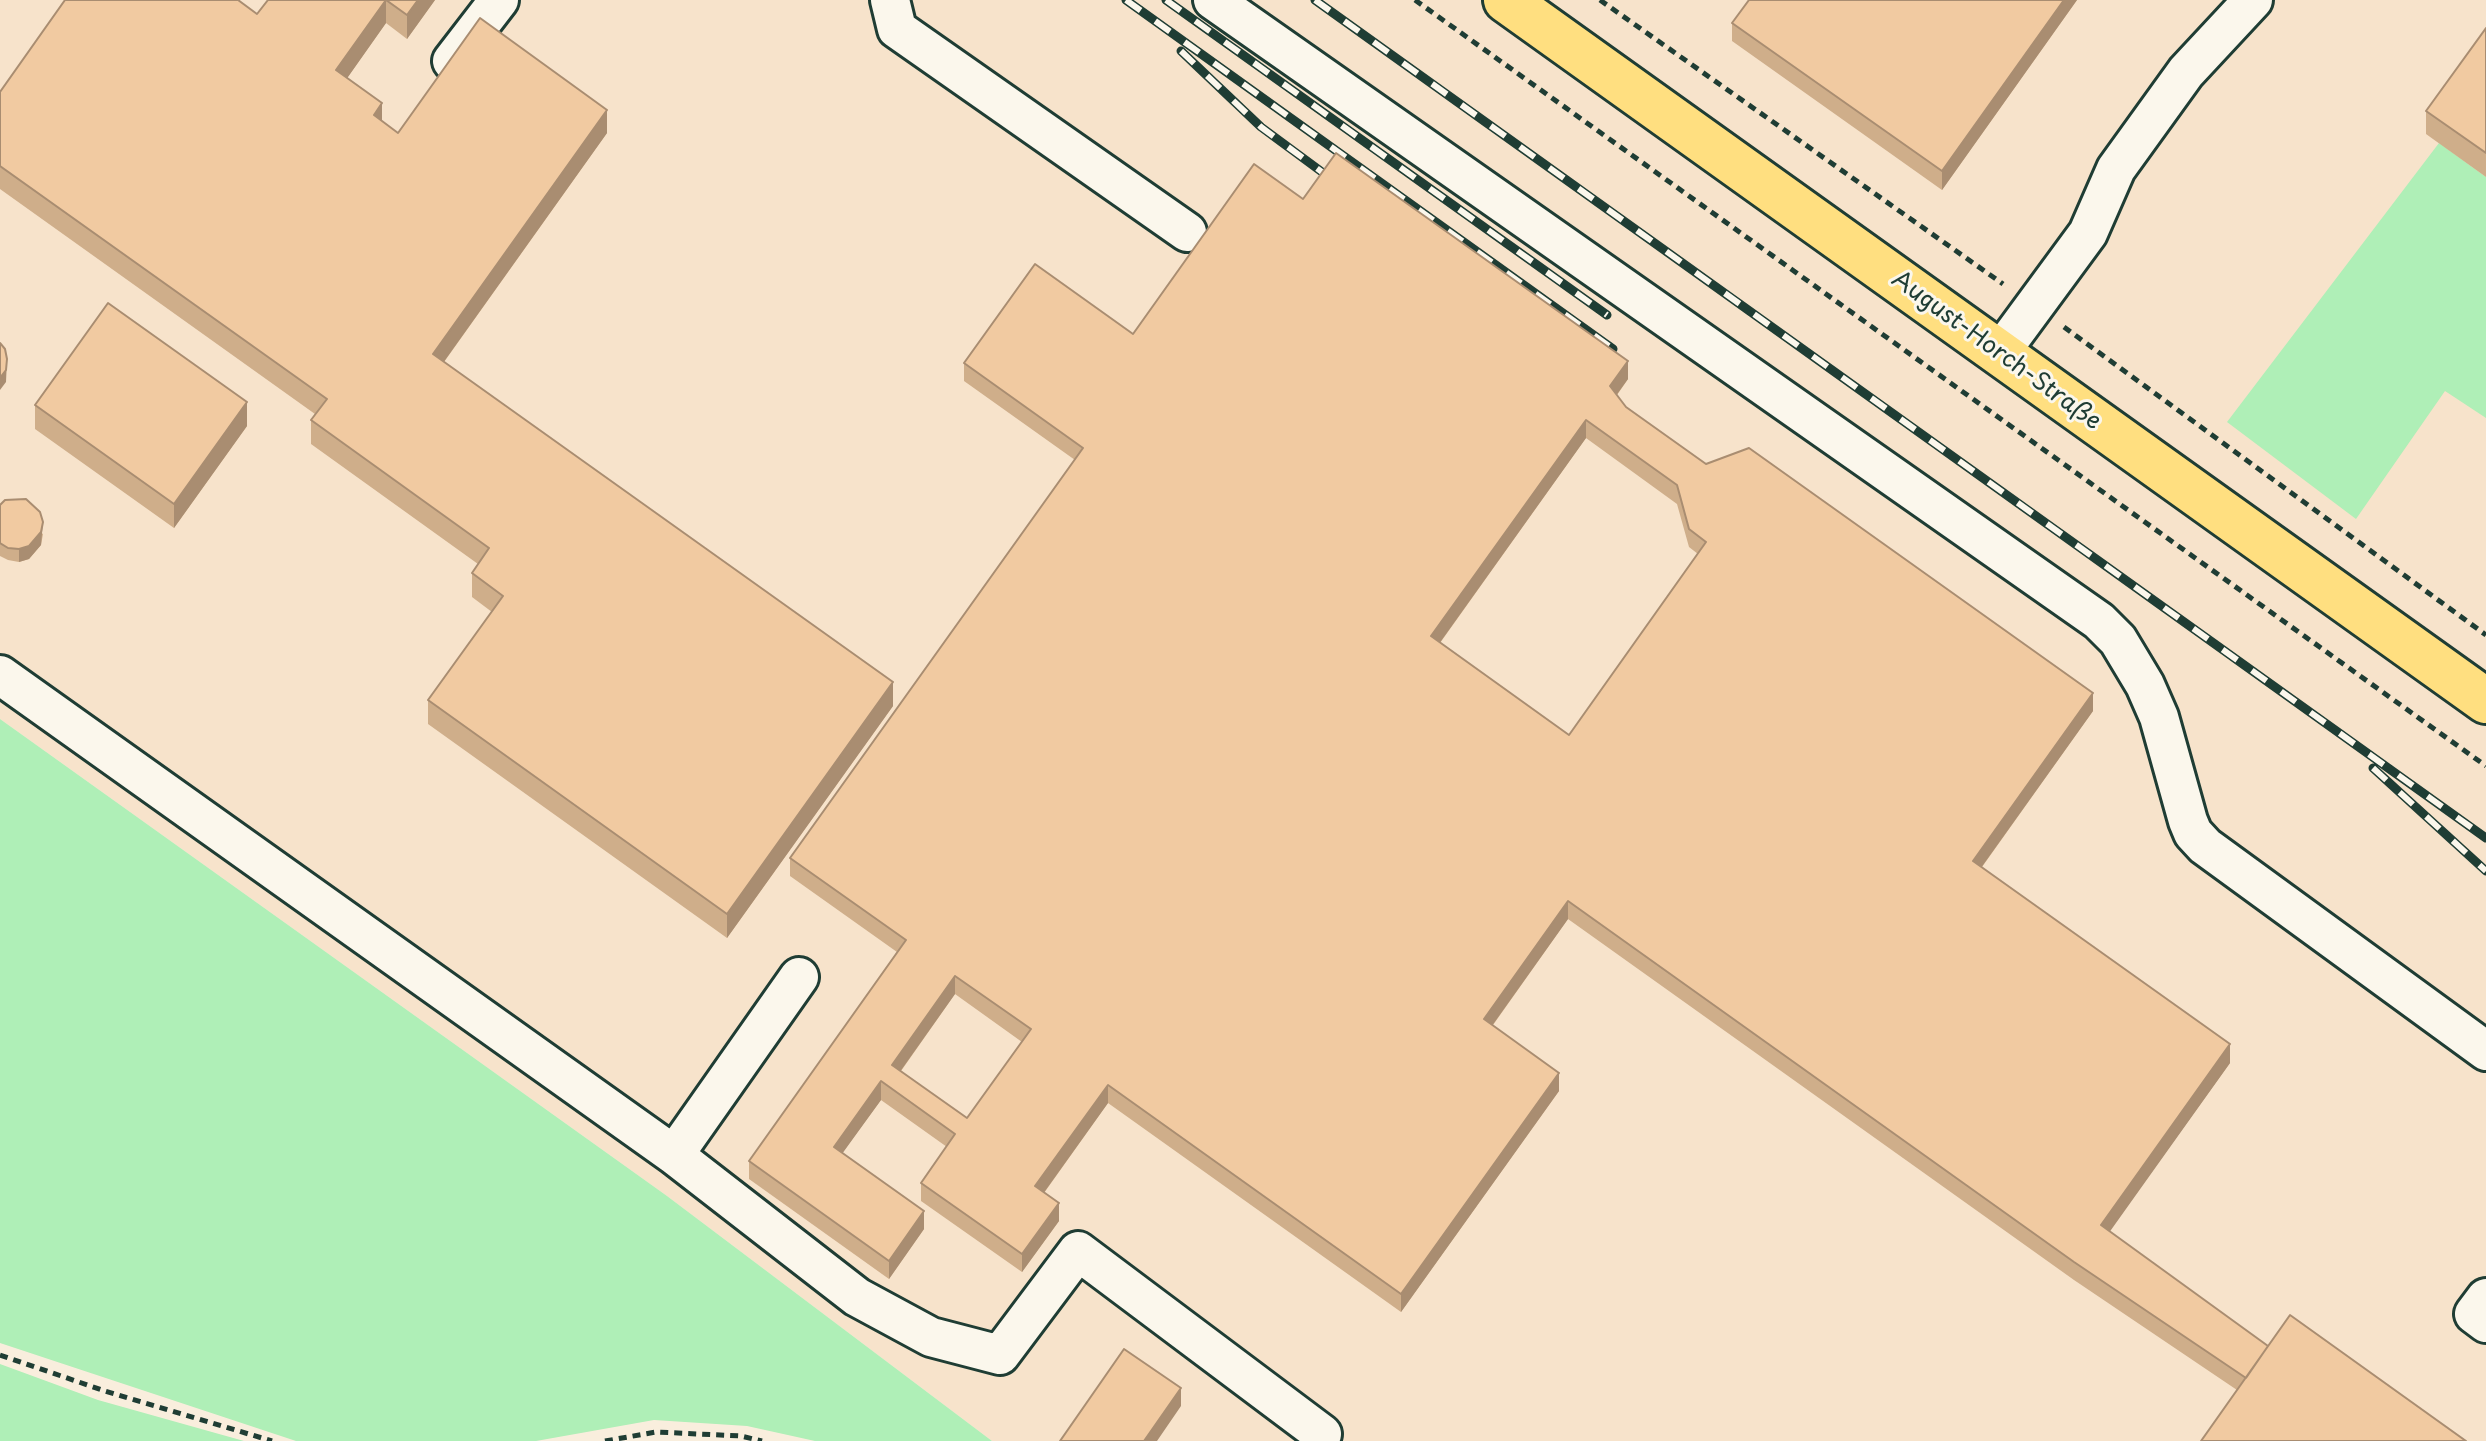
<!DOCTYPE html>
<meta charset="utf-8">
<style>
body{margin:0}
canvas{display:block;background:#f9eedd}
</style>
<canvas width="2486" height="1441"></canvas>
<script>
const c = document.querySelector('canvas').getContext('2d');
c.lineJoin = 'round';
function paint(path, color) { c.fillStyle = color; c.fill(path, 'evenodd'); }
const poly = rows => new Path2D(rows.map(r => 'M' + r).join(''));
function strokePath(path, color, width, dash) { c.strokeStyle = color; c.lineWidth = width; c.lineCap = dash ? 'butt' : 'round'; c.setLineDash(dash || []); c.stroke(path); }
function write(font, color, halo, rows, align = 'center') {
  c.font = font + ' "Playpen Sans",sans-serif'; c.lineWidth = 6; c.setLineDash([]); c.textBaseline = 'middle'; c.strokeStyle = halo; c.fillStyle = color; for (const [text, x, y, turn = 0] of rows) {
    c.save(); c.translate(x, y); c.rotate((+turn || 0) * Math.PI / 180); c.textAlign = isNaN(turn) ? turn : align; if (halo) c.strokeText(text, 0, 0); c.fillText(text, 0, 0); c.restore();
  }
}
paint(poly([
 [0,0,2486,0,2486,1441,992,1441,667,1196,0,719]
]), '#f7e3cb');
paint(poly([
 [2439,143,2486,177,2486,418,2445,391,2356,519,2227,422],
 [0,719,667,1196,992,1441,815,1441,747,1426,654,1420,536,1441,296,1441,0,1343],
 [0,1364,98,1400,244,1441,0,1441]
]), '#afefb7');
const minor = poly([
 [890,0,897,29,1187,232],
 [1213,0,2099,621,2118,640,2145,685,2159,717,2188,821,2193,833,2205,846,2486,1051],
 [452,61,499,0],
 [1999,354,2088,233,2116,169,2186,72,2253,0],
 [0,675,674,1155,857,1297,931,1337,1000,1355,1078,1251,1322,1434],
 [674,1155,799,977],
 [2486,1298,2474,1314,2486,1323]
]);
const major = poly([
 [1506,0,2486,701]
]);
strokePath(minor, '#1f3d34', 44);
strokePath(major, '#1f3d34', 50);
strokePath(poly([
 [1415,0,2486,766],
 [1600,0,2003,284],
 [2064,327,2486,635],
 [0,1355,105,1391,272,1441],
 [605,1441,656,1432,741,1436,762,1441]
]), '#1f3d34', 5, [8, 6]);
strokePath(minor, '#fbf7ec', 38);
strokePath(major, '#ffdf80', 44);
const rail = poly([
 [1126,0,1613,349],
 [1166,0,1607,315],
 [1315,0,2486,838],
 [1181,51,1261,127,1326,175],
 [2373,768,2486,871]
]);
strokePath(rail, '#1f3d34', 9);
strokePath(rail, '#fbf7ec', 6, [18]);
paint(poly([
 [268,0,435,0,407,39,386,23,347,78,382,121,398,133,607,133,444,362,893,706,727,938,428,724,428,700,492,612,472,597,472,573,478,564,311,444,311,420,315,414,0,189,0,92,257,14],
 [2077,0,1942,190,1732,41,1732,23],
 [2486,28,2486,177,2426,134,2426,111],
 [1133,334,1628,379,1617,395,1626,407,1706,464,2093,711,1982,867,2230,1063,2109,1231,2268,1346,2237,1390,2074,1280,1568,919,1493,1025,1559,1091,1401,1312,1108,1103,1044,1193,1059,1221,1022,1272,921,1201,921,1183,947,1147,881,1100,842,1153,924,1229,889,1279,749,1179,749,1161,897,952,790,876,790,858,1075,460,964,381,964,363],
 [1586,438,1677,504,1689,547,1698,554,1569,735,1440,643],
 [955,994,1022,1042,967,1118,901,1071],
 [35,405,247,426,174,528,35,429],
 [0,505,43,534,41,545,29,559,19,562,8,560,0,556]
]), '#cfae8a');
paint(poly([
 [386,0,386,23,336,94,336,70],
 [418,0,435,0,407,39,407,15],
 [2064,0,2077,0,1942,190,1942,171],
 [382,103,382,127,374,115],
 [607,110,607,133,433,377,433,354],
 [7,359,6,382,0,390,0,378],
 [1628,361,1628,379,1610,404,1610,386],
 [247,402,247,426,174,528,174,504],
 [1586,420,1586,438,1431,655,1431,636],
 [43,522,41,545,29,559,19,562,19,549],
 [893,682,893,706,727,938,727,914],
 [2093,693,2093,711,1973,879,1973,861],
 [1568,901,1568,919,1484,1037,1484,1019],
 [955,976,955,994,892,1083,892,1065],
 [2230,1044,2230,1063,2101,1244,2101,1225],
 [1559,1073,1559,1091,1401,1312,1401,1294],
 [881,1081,881,1100,834,1165,834,1147],
 [1108,1085,1108,1103,1035,1205,1035,1186],
 [1059,1203,1059,1221,1022,1272,1022,1254],
 [924,1211,924,1229,889,1279,889,1261],
 [1181,1388,1181,1406,1157,1441,1144,1441]
]), '#a98d71');
const building = poly([
 [65,0,238,0,257,14,268,0,386,0,336,70,382,103,374,115,398,133,480,18,607,110,433,354,893,682,727,914,428,700,503,596,472,573,489,548,311,420,327,399,0,166,0,92,65,0],
 [386,0,418,0,407,15,386,0],
 [1749,0,2064,0,1942,171,1732,23,1749,0],
 [2486,28,2486,153,2426,111,2486,28],
 [1336,153,1628,361,1610,386,1626,407,1706,464,1749,448,2093,693,1973,861,2230,1044,2101,1225,2268,1346,2246,1378,2074,1262,1568,901,1484,1019,1559,1073,1401,1294,1108,1085,1035,1186,1059,1203,1022,1254,921,1183,955,1134,881,1081,834,1147,924,1211,889,1261,749,1161,906,940,790,858,1083,448,964,363,1035,264,1133,334,1254,164,1303,199,1336,153],
 [1586,420,1677,485,1689,529,1706,542,1569,735,1431,636,1586,420],
 [955,976,1031,1029,967,1118,892,1065,955,976],
 [108,303,247,402,174,504,35,405,108,303],
 [0,343,5,349,7,359,6,370,0,378,0,343],
 [26,499,40,512,43,522,41,532,29,546,19,549,8,548,0,543,0,505,5,500,26,499],
 [2290,1315,2466,1441,2201,1441,2290,1315],
 [1124,1349,1181,1388,1144,1441,1060,1441,1124,1349]
]);
paint(building, '#f1caa1');
strokePath(building, '#a98d71', 2);
write('24px', '#1f3d34', '#fbf7ec', [
 ["August-Horch-Straße",1996,351,36]
]);
</script>
